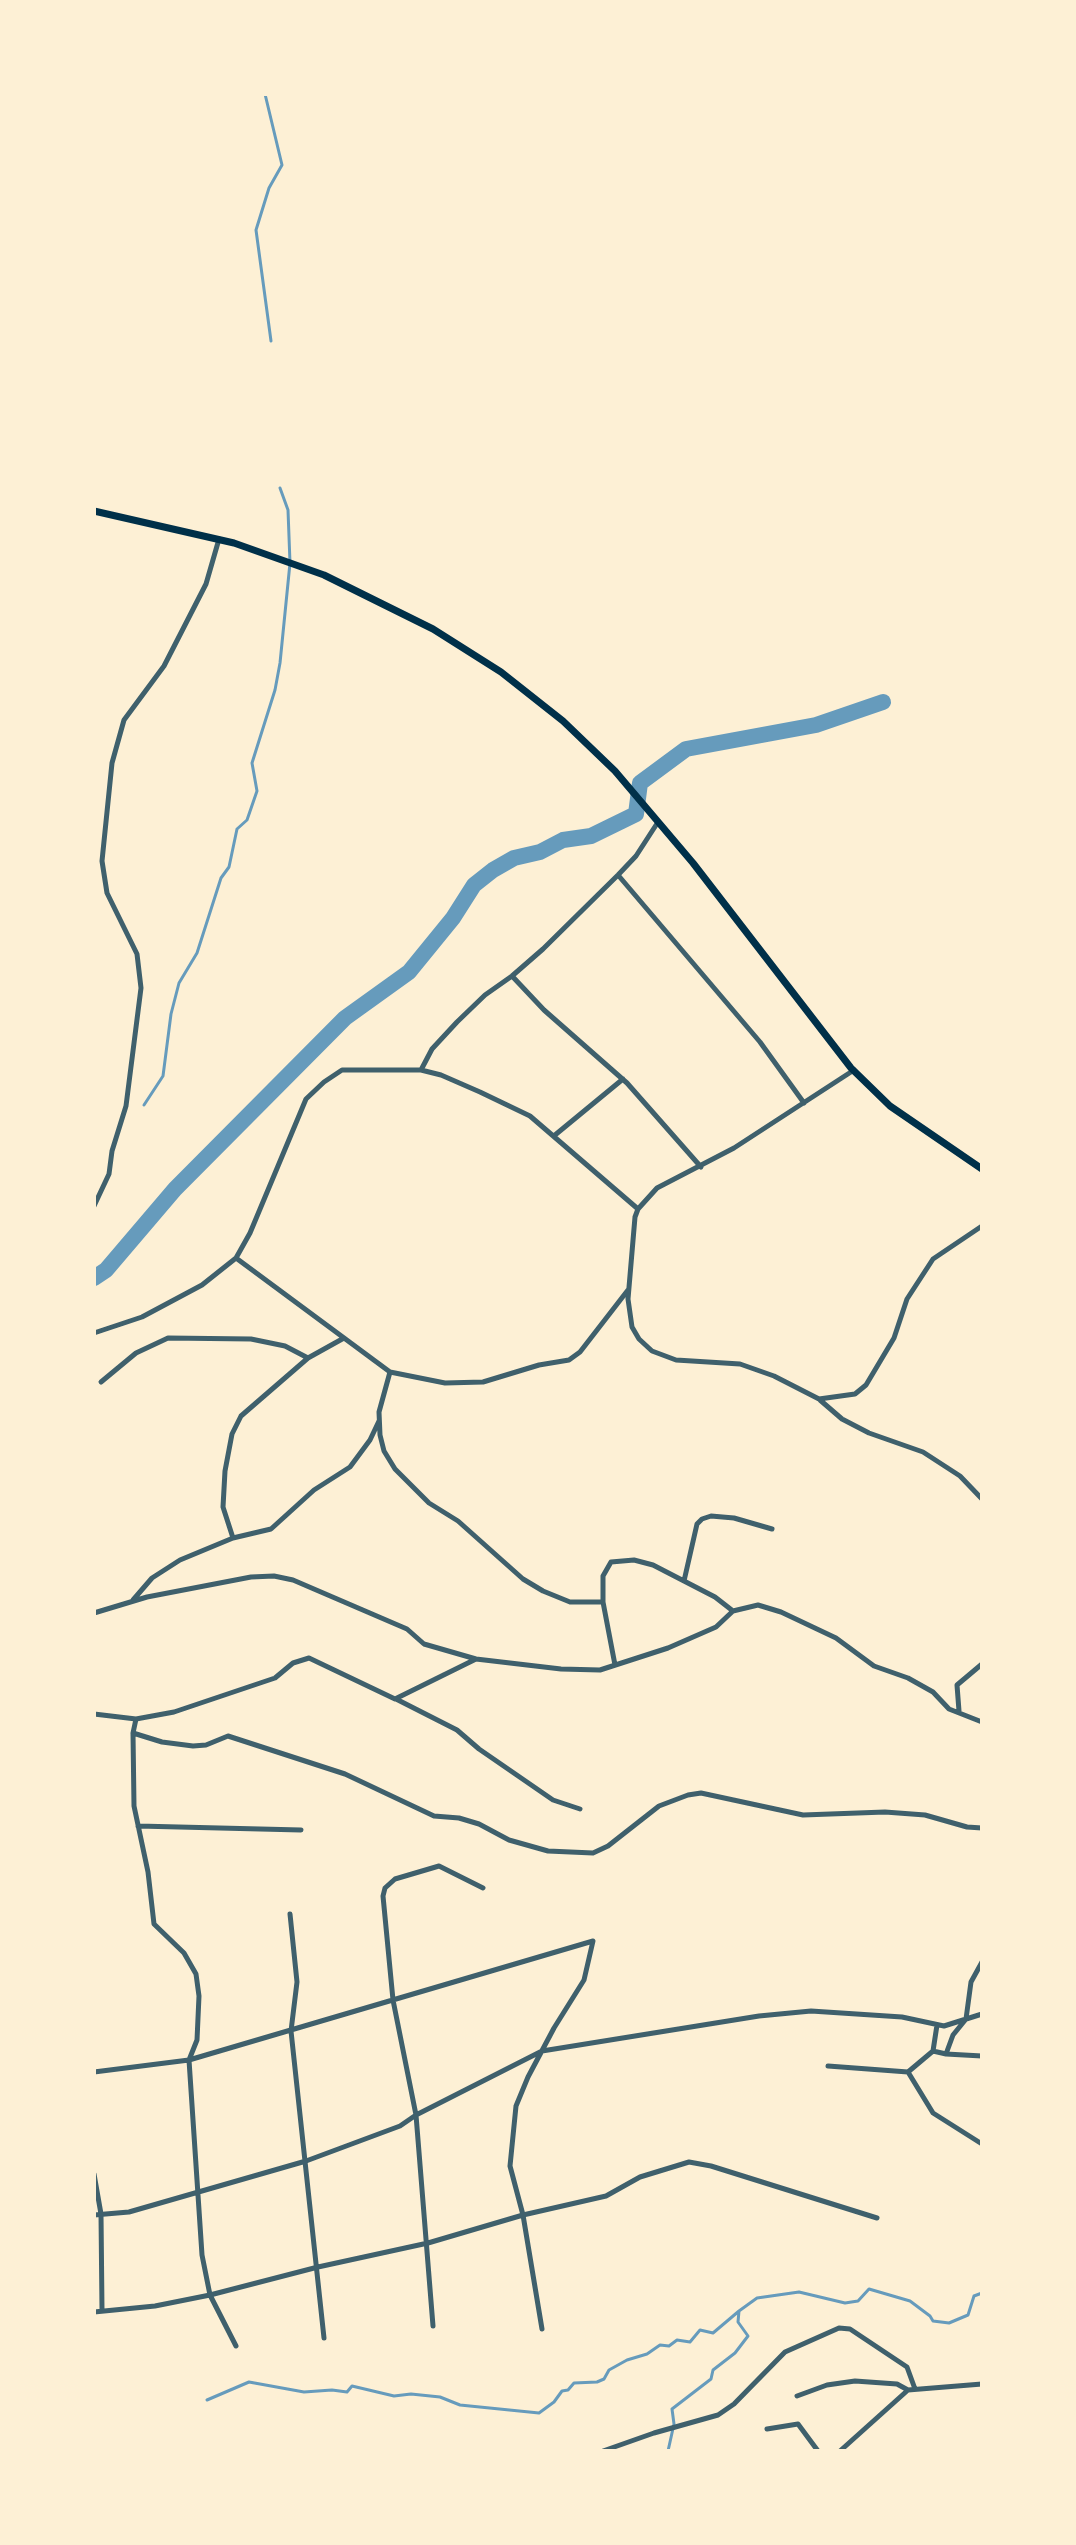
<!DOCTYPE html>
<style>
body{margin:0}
#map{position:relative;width:1076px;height:2545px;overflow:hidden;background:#fdf0d5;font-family:"Sofia Sans Condensed",sans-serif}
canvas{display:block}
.frame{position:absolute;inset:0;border:96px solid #fdf0d5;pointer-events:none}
</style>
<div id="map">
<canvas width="1076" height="2545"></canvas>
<div class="frame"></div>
</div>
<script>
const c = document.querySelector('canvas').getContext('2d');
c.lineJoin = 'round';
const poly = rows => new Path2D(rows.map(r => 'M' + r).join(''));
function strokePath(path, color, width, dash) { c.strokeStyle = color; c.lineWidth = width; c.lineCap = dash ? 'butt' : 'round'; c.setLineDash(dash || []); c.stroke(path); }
strokePath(poly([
 [265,94,282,165,269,188,256,230,271,341],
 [144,1105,163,1076,171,1014,179,983,197,953,221,878,229,867,237,829,247,820,257,791,252,763,275,690,280,663,290,563,288,510,280,488],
 [207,2400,249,2382,304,2392,332,2390,347,2392,352,2386,394,2396,411,2394,440,2397,460,2405,539,2413,554,2402,562,2391,568,2390,574,2383,597,2382,604,2379,609,2370,627,2360,647,2354,660,2345,669,2346,677,2340,690,2342,700,2330,713,2333,739,2311],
 [668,2451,674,2424,672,2409,711,2379,713,2370,735,2353,748,2336,738,2322,739,2311,757,2298,799,2292,845,2303,858,2301,869,2289,910,2301,930,2316,933,2321,949,2323,968,2315,974,2296,982,2293]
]), '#669bbc', 3);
strokePath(poly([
 [94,1278,106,1270,175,1189,345,1018,409,972,453,918,474,885,493,870,514,858,540,852,563,840,591,836,636,814,640,783,686,749,816,725,883,702]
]), '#669bbc', 16);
strokePath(poly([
 [618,875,760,1042,804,1103],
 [512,976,544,1010,627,1083,701,1167],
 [421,1070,432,1049,457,1022,485,995,512,976,543,949,618,875,636,856,658,822],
 [854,1070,734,1148,657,1188,638,1209,635,1217,628,1299,632,1327,639,1339,652,1351,676,1360,740,1364,774,1376,819,1399,855,1394,866,1385,894,1338,907,1299,933,1259,982,1226],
 [555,1135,623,1079],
 [94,1206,109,1174,112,1151,126,1106,141,988,137,954,107,893,102,861,112,763,124,720,164,666,206,584,219,539],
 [236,1258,390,1372,379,1412,380,1435,384,1451,395,1469,429,1503,458,1521,523,1579,543,1591,570,1602,603,1602,615,1665],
 [94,1333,142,1317,202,1285,236,1258,250,1233,306,1099,324,1082,342,1070,421,1070,441,1075,480,1092,530,1116,638,1209],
 [390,1372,445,1383,483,1382,539,1365,569,1360,580,1352,628,1290],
 [101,1382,136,1353,168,1338,251,1339,285,1346,308,1358,344,1338],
 [820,1400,842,1419,869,1433,923,1452,960,1476,982,1499],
 [233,1538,223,1507,225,1471,232,1434,241,1416,308,1358],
 [684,1581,697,1524,702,1519,711,1516,734,1518,772,1529],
 [133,1600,152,1578,180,1560,233,1538,271,1529,314,1490,350,1467,370,1440,379,1421],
 [603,1602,603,1576,611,1562,634,1560,653,1565,715,1597,733,1611],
 [94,1613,147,1597,251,1577,274,1576,293,1580,407,1629,424,1644,476,1659,561,1669,600,1670,668,1648,716,1627,733,1611,758,1605,781,1612,836,1638,874,1666,908,1678,933,1692,949,1709,982,1722],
 [396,1699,457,1730,479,1749,553,1800,580,1809],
 [959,1711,957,1685,982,1664],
 [94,1714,136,1719,174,1712,275,1678,293,1663,309,1658,395,1699,476,1659],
 [136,1719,133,1733,134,1806,148,1872,154,1924,184,1953,196,1974,199,1996,197,2040,189,2060,202,2255,210,2295,236,2346],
 [133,1733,162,1742,193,1746,206,1745,228,1736,345,1774,434,1816,459,1818,479,1824,509,1840,548,1851,593,1853,608,1846,659,1806,688,1795,701,1793,803,1815,885,1812,925,1815,967,1827,982,1828],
 [138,1826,301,1830],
 [290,1914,297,1982,291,2031,324,2338],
 [982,1962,971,1982,966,2019,953,2035,946,2054,933,2051,908,2072,933,2113,982,2144],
 [933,2051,937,2025],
 [946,2054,982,2056],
 [828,2066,908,2072],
 [94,2072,189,2060,593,1941,584,1980,554,2028,528,2077,516,2106,510,2166,523,2215,542,2329],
 [94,2174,101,2214,102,2310],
 [94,2215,129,2212,306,2161,400,2126,416,2115,542,2051,759,2016,811,2011,902,2017,944,2026,982,2014],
 [94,2312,155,2306,210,2295,318,2267,428,2243,523,2215,606,2196,640,2177,689,2162,711,2166,877,2218],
 [433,2326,416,2115,393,2000,383,1896,385,1888,395,1879,439,1866,483,1888],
 [797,2396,827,2385,855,2381,897,2384,908,2390],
 [767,2429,798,2424,818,2451],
 [603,2451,654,2433,718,2415,734,2404,785,2352,839,2328,850,2329,907,2367,915,2389],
 [840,2451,908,2390,982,2384]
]), '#3f606c', 5);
strokePath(poly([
 [94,511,234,543,324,575,433,629,501,672,563,721,615,771,693,863,851,1068,890,1106,982,1169]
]), '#003049', 7);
</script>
